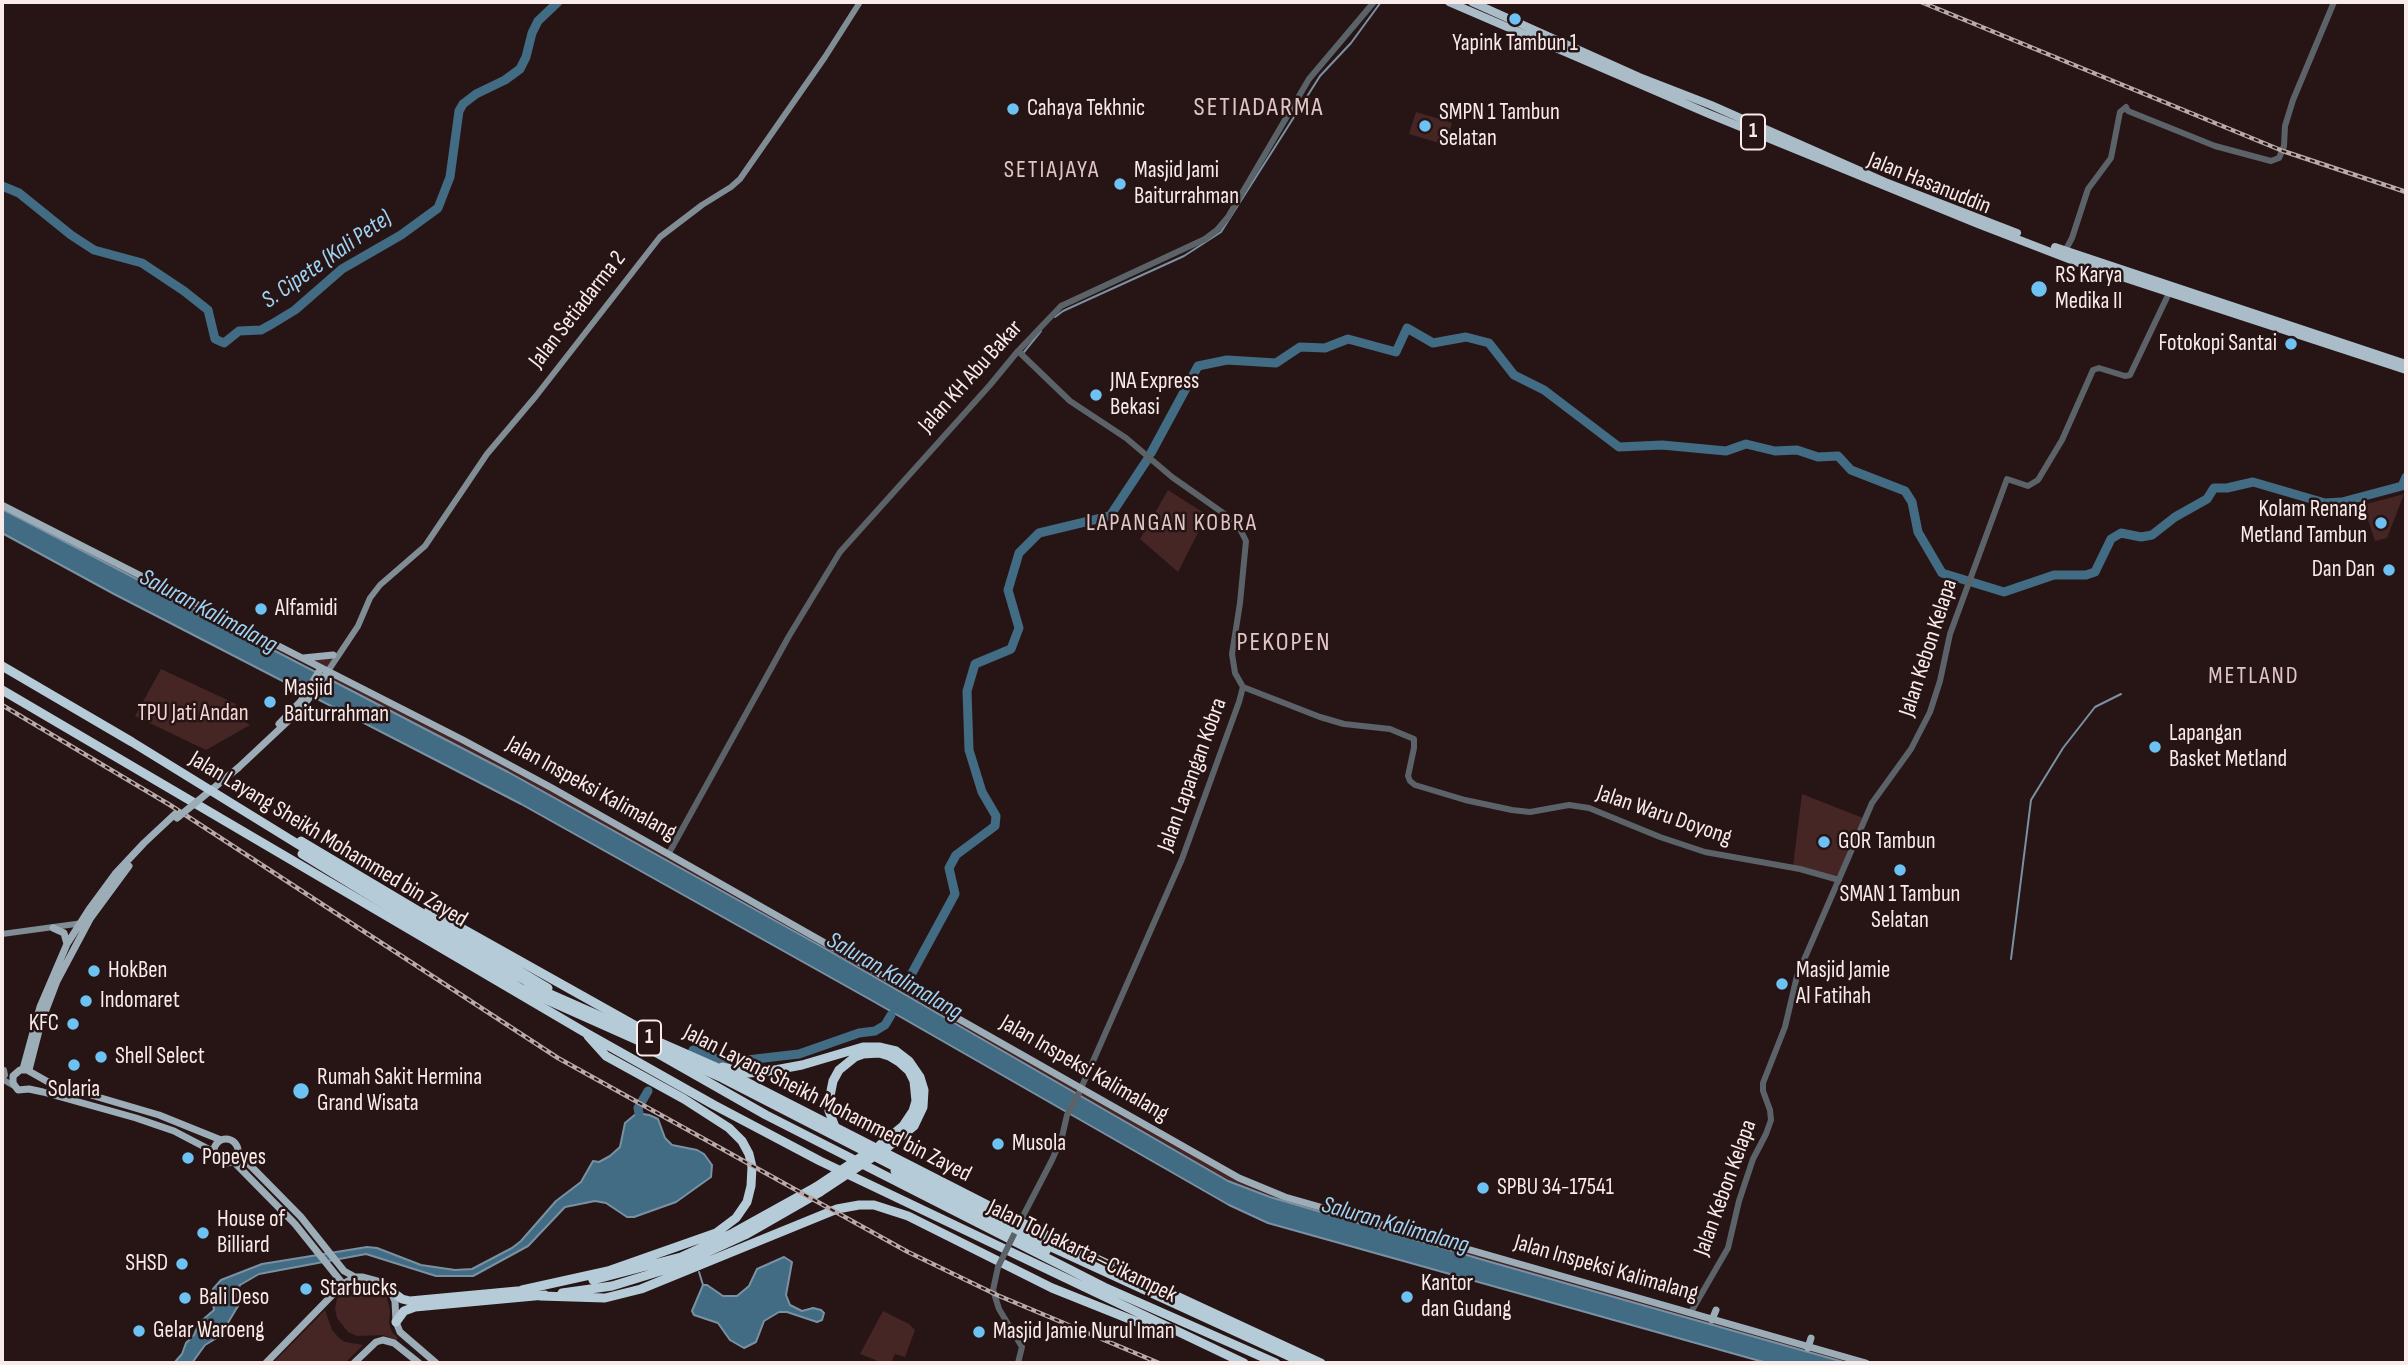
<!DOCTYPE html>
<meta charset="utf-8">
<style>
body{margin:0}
#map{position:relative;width:2408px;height:1365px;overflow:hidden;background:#271515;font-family:"Sofia Sans Condensed",sans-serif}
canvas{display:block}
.frame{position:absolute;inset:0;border:4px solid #f8ebea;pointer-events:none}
</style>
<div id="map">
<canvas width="2408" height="1365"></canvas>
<div class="frame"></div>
</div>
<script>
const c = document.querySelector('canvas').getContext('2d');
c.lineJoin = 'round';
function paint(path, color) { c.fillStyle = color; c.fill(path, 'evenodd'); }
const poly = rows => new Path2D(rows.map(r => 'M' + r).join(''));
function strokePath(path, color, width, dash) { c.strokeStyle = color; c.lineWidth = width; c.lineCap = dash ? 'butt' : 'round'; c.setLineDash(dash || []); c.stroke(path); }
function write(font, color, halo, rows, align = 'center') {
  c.font = font + ' "Sofia Sans Condensed",sans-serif'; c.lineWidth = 5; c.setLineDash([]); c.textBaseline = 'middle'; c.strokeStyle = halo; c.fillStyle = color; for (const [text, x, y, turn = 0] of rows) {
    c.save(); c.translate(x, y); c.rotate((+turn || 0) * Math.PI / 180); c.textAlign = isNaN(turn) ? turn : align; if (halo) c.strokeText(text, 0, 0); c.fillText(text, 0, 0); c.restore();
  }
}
paint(poly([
 [1416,112,1452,123,1446,145,1409,134],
 [1168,490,1207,515,1178,572,1140,539],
 [2404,494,2387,538,2375,541,2363,505],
 [2,505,303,659,339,654,328,670,659,848,666,857,680,860,1068,1082,1079,1093,1095,1096,1260,1188,1866,1363,1847,1363,1521,1271,1270,1197,1228,1181,665,859,325,675,327,671,318,671,2,509],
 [161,669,236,704,234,715,250,725,206,750,135,716],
 [1802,794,1863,818,1837,877,1793,866],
 [363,1283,381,1289,386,1295,390,1310,389,1324,392,1332,398,1338,396,1340,383,1335,357,1336,348,1332,337,1318,335,1308,337,1299,347,1288],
 [325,1310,332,1330,339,1338,345,1342,363,1345,345,1363,273,1363],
 [883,1311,909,1324,915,1330,905,1357,895,1354,891,1363,883,1363,860,1354]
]), '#462525');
const water = poly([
 [2,509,508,772,826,949,1228,1181,1270,1197,1487,1261,1847,1363,1767,1363,1268,1223,1229,1205,871,1000,521,804,114,594,2,533,2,509],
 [637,1113,649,1115,658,1119,665,1138,672,1145,697,1150,704,1154,712,1165,711,1177,676,1202,634,1217,627,1217,606,1203,595,1201,565,1207,528,1246,473,1276,436,1276,366,1254,259,1274,240,1285,237,1292,238,1306,220,1336,205,1345,192,1363,174,1363,182,1354,186,1343,194,1335,199,1323,214,1310,212,1296,213,1289,221,1280,262,1264,367,1247,377,1248,421,1265,455,1270,472,1269,512,1248,521,1241,556,1201,581,1182,593,1161,599,1162,610,1156,620,1147,625,1123,637,1113],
 [784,1257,792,1262,786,1295,790,1305,802,1311,813,1308,821,1310,824,1313,822,1320,817,1322,787,1312,779,1312,764,1321,756,1342,744,1348,730,1340,718,1323,694,1315,692,1311,703,1285,707,1285,723,1296,737,1296,749,1286,757,1269,784,1257]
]);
paint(water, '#426b84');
strokePath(water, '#7991a3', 2);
strokePath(poly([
 [1055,317,1063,311,1184,256,1221,232,1320,76,1351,43,1381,2],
 [1024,352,1041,331],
 [2011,959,2031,800,2063,748,2095,707,2121,694],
 [699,1272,703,1285]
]), '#7991a3', 2);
strokePath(poly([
 [2,186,19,193,71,235,94,250,142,263,184,291,208,310,215,339,224,343,239,331,261,330,272,324,295,310,342,269,401,235,438,208,450,177,459,111,463,104,476,94,505,80,520,69,526,57,532,33,538,21,558,2],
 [1151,453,1198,366,1227,360,1276,363,1300,347,1325,348,1348,339,1396,352,1407,328,1433,343,1466,337,1489,343,1514,375,1544,390,1619,447,1662,445,1726,451,1746,444,1775,451,1797,450,1818,457,1838,456,1851,470,1905,491,1912,502,1918,532,1942,573,2004,592,2054,575,2086,575,2095,572,2111,539,2121,533,2141,537,2152,535,2175,517,2207,499,2214,488,2227,488,2253,482,2325,503,2342,502,2402,486,2406,477],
 [911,987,911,975,955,894,949,868,956,855,995,826,996,816,982,792,969,750,967,691,975,664,1011,649,1019,628,1008,590,1019,553,1039,533,1110,516,1147,460],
 [693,1050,718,1059,738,1061,799,1054,859,1033,875,1031,885,1025,891,1015],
 [639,1113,638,1108,648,1091]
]), '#426b84', 9);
strokePath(poly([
 [2064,253,2072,238,2088,189,2111,158,2120,112,2126,107,2128,111,2215,146,2271,161,2279,158,2284,146,2285,126,2293,100,2334,2],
 [1018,351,1070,401,1126,438,1172,477,1226,515,1241,531,1246,541,1240,603,1232,654,1235,673,1243,687,1239,702,1182,859,1079,1093,1067,1115,1062,1137,1052,1160,1023,1216],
 [1243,687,1320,717,1344,724,1390,729,1414,739,1414,748,1408,776,1410,781,1415,785,1465,800,1512,810,1530,812,1569,805,1589,808,1660,837,1705,852,1800,869,1839,880],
 [669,853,789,636,840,552,990,385,1018,351,1061,306,1205,239,1217,230,1228,217,1309,79,1374,2],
 [998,1267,993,1290,999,1309,1022,1347,1018,1363],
 [1691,1312,1728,1248,1739,1201,1753,1159,1766,1134,1771,1120,1770,1110,1763,1091,1763,1083,1785,1027,1797,976,1872,803,1911,749,1930,712,1940,681,1950,634,2007,479,2028,486,2038,480,2062,440,2093,370,2099,368,2125,376,2130,375,2170,291]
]), '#5b6368', 6);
strokePath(poly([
 [328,671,358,626,370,598,380,585,425,546,487,454,536,396,660,237,702,205,731,187,740,179,825,57,860,2],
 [2,934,83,923],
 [4,1070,5,1075,2,1079,14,1086]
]), '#808d95', 6);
strokePath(poly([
 [2,505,463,740,552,788,1239,1178,1285,1197,1866,1363],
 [303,658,333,655],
 [279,724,301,701,321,668],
 [238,768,302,708,328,671],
 [53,928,64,933,67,944],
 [23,1069,40,1007,67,944,90,908,115,874,144,843,175,814],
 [29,1070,41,1023,57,981,90,919,129,866],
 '214 1151a12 12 0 1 1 24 0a12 12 0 1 1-24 0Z',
 [214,1152,174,1131,136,1118,43,1092,29,1089,18,1090,13,1083,13,1076,20,1070,27,1070,50,1083,159,1115,221,1140],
 [238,1153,301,1217,344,1271,355,1277],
 [233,1161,295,1224,343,1284],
 [1712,1320,1716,1310],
 [1808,1348,1811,1338],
 [266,1363,343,1284,355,1277,362,1277,377,1281,390,1290,395,1301,396,1322,400,1332,436,1363],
 [354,1363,376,1342,383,1340,394,1343,419,1363]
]), '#9cadb8', 7);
strokePath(poly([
 [1449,2,1709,114,1978,224,2079,263,2406,370],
 [1472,2,1639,77,1711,105,1885,182,2017,233],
 [2055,247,2406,364]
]), '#a9bcc8', 8);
strokePath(poly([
 [2,690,586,1033,714,1105,820,1161,1244,1363],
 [301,841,548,988],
 [429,910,652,1035],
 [650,1049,766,1115,1104,1287,1276,1363],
 [722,1067,748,1073,764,1072,802,1065,863,1047,879,1047,896,1051,909,1061,920,1077,924,1090,923,1107,914,1126,883,1151],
 [837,1132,829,1111,829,1101,833,1081,839,1070,855,1057,863,1054,879,1053,889,1056,899,1062,909,1071,914,1081,916,1101,913,1111,903,1126,880,1145],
 [895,1171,1046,1251],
 [593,1280,681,1257,733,1233,816,1187],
 [390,1290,402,1299,410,1301,528,1290],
 [522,1290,608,1271,716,1233,736,1218,747,1202,751,1186,752,1167,749,1154,742,1141,729,1128,684,1099,606,1056,588,1036],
 [562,1293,612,1286,677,1266,745,1235,820,1192],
 [540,1296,605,1298,641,1289,837,1209,859,1205,874,1205,908,1216,1052,1288,1167,1334],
 [396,1322,404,1311,415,1307,545,1295]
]), '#b6cbd8', 9);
const rail = poly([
 [1921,2,2283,151,2406,192],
 [2,705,170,805,558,1058,908,1252,997,1295,1159,1363]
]);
strokePath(rail, '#b8aaa9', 4.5);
strokePath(rail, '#271515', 2, [5]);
strokePath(poly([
 [998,1267,1023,1216]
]), '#5b6368', 6);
strokePath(poly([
 [177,818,238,768]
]), '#9cadb8', 7);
strokePath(poly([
 [2,666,132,742,455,941,548,993,725,1071,1056,1240,1321,1363],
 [302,854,520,988,722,1078,1051,1247,1304,1363],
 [816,1187,870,1151],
 [820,1192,876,1155]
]), '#b6cbd8', 9);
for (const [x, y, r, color] of [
 [1515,19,7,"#6dc2f3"],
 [1013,109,7,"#6dc2f3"],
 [1425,126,7,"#6dc2f3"],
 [1120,184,7,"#6dc2f3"],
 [2039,289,9,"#6dc2f3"],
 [2291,344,7,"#6dc2f3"],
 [1096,395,7,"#6dc2f3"],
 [2381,523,7,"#6dc2f3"],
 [2389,570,7,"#6dc2f3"],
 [261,609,7,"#6dc2f3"],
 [270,702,7,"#6dc2f3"],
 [2155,747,7,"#6dc2f3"],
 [1824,842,7,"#6dc2f3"],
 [1900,870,7,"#6dc2f3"],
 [94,971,7,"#6dc2f3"],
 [1782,984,7,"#6dc2f3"],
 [86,1001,7,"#6dc2f3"],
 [73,1024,7,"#6dc2f3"],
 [101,1057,7,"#6dc2f3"],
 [74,1065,7,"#6dc2f3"],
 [301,1091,9,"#6dc2f3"],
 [998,1144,7,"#6dc2f3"],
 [188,1158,7,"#6dc2f3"],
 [1483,1188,7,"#6dc2f3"],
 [203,1233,7,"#6dc2f3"],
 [182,1264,7,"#6dc2f3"],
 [306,1289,7,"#6dc2f3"],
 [1407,1297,7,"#6dc2f3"],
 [185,1298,7,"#6dc2f3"],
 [139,1331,7,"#6dc2f3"],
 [979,1332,7,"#6dc2f3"]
]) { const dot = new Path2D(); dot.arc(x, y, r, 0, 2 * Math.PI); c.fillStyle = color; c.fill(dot); strokePath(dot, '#271515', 2.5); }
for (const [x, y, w] of [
 [1753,132,24],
 [649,1038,24]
]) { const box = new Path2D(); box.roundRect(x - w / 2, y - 17.5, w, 35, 5); c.fillStyle = '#271515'; c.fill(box); strokePath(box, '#f8ebea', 2); }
write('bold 21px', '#f8ebea', null, [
 ["1",1753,132],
 ["1",649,1038]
]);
write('23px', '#f8ebea', '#271515', [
 ["Yapink Tambun 1",1515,44,"center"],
 ["Cahaya Tekhnic",1027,109],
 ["SMPN 1 Tambun",1439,113],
 ["Selatan",1439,139],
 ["Masjid Jami",1134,171],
 ["Baiturrahman",1134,197],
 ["RS Karya",2055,276],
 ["Medika II",2055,302],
 ["Fotokopi Santai",2277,344,"right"],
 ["JNA Express",1110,382],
 ["Bekasi",1110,408],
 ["Kolam Renang",2367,510,"right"],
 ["Metland Tambun",2367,536,"right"],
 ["Dan Dan",2375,570,"right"],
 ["Alfamidi",275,609],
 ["Masjid",284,689],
 ["Baiturrahman",284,715],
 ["Lapangan",2169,734],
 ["Basket Metland",2169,760],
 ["GOR Tambun",1838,842],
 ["SMAN 1 Tambun",1900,895,"center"],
 ["Selatan",1900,921,"center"],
 ["HokBen",108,971],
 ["Masjid Jamie",1796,971],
 ["Al Fatihah",1796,997],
 ["Indomaret",100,1001],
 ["KFC",59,1024,"right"],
 ["Shell Select",115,1057],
 ["Rumah Sakit Hermina",317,1078],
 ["Grand Wisata",317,1104],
 ["Solaria",74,1090,"center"],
 ["Musola",1012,1144],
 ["Popeyes",202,1158],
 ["SPBU 34-17541",1497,1188],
 ["House of",217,1220],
 ["Billiard",217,1246],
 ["SHSD",168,1264,"right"],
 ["Kantor",1421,1284],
 ["dan Gudang",1421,1310],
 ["Starbucks",320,1289],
 ["Bali Deso",199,1298],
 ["Gelar Waroeng",153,1331],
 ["Masjid Jamie Nurul Iman",993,1332]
], 'left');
write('23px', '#f8ebea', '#271515', [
 ["Jalan Hasanuddin",1929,184,22],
 ["Jalan Setiadarma 2",578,310,-52],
 ["Jalan KH Abu Bakar",971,377,-48],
 ["Jalan Kebon Kelapa",1929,648,-72],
 ["Jalan Lapangan Kobra",1193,775,-70],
 ["Jalan Inspeksi Kalimalang",591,789,29],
 ["Jalan Waru Doyong",1664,816,19],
 ["Jalan Layang Sheikh Mohammed bin Zayed",328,840,31],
 ["Jalan Inspeksi Kalimalang",1084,1069,30],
 ["Jalan Layang Sheikh Mohammed bin Zayed",827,1104,27],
 ["Jalan Kebon Kelapa",1726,1188,-70],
 ["Jalan Tol Jakarta–Cikampek",1082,1252,26],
 ["Jalan Inspeksi Kalimalang",1606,1269,16]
]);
write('23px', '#f6d5d4', '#271515', [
 ["TPU Jati Andan",193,714]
]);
c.letterSpacing = '2px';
write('24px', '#e0c7c6', '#271515', [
 ["SETIAJAYA",1052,171],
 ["LAPANGAN KOBRA",1172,524],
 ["METLAND",2254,677]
]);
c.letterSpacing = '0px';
write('italic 24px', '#9ed4f5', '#271515', [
 ["S. Cipete (Kali Pete)",327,260,-35],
 ["Saluran Kalimalang",208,612,28],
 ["Saluran Kalimalang",894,977,30],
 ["Saluran Kalimalang",1395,1226,16]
]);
c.letterSpacing = '2px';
write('26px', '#e0c7c6', '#271515', [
 ["SETIADARMA",1259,108],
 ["PEKOPEN",1284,643]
]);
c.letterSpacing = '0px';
</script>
